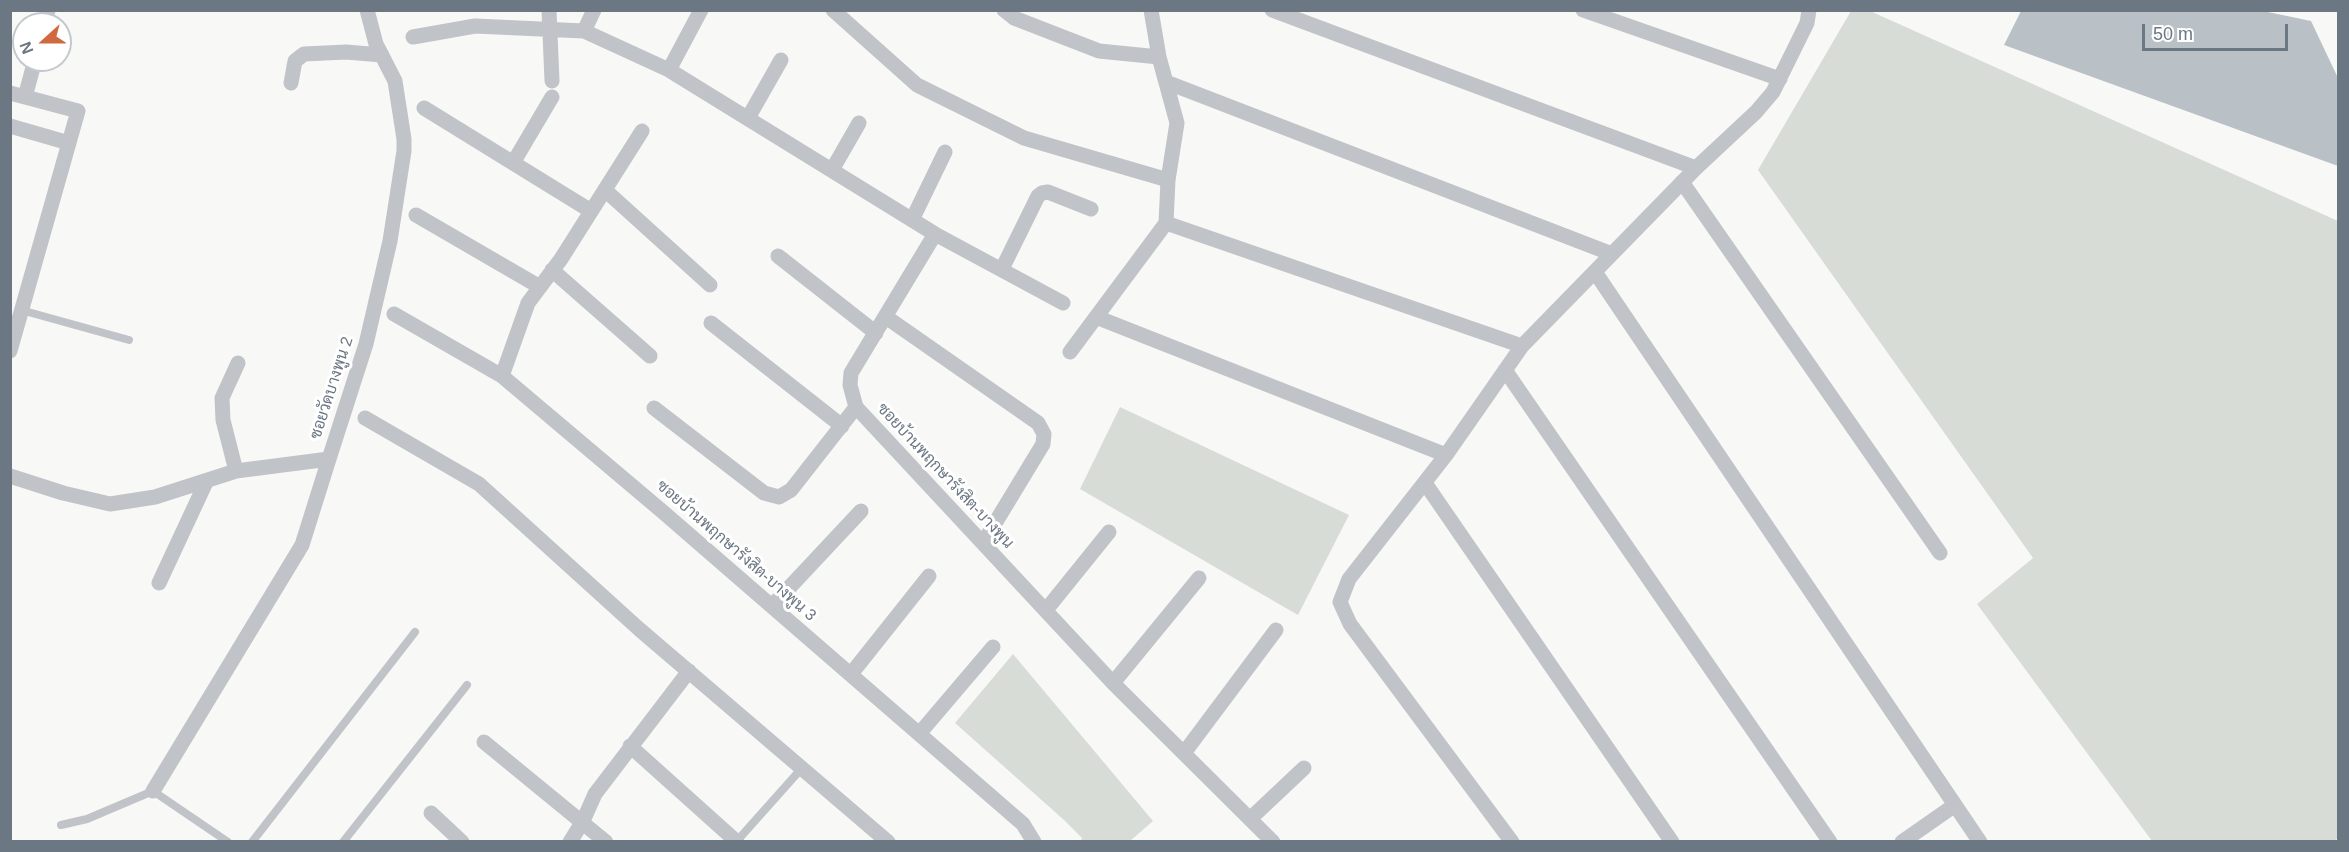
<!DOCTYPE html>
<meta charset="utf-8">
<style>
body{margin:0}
#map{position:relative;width:2349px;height:852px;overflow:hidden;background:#f8f8f6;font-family:Arial,sans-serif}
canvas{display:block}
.frame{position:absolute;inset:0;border:12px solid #6b7783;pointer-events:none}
.north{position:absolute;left:12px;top:12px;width:60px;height:60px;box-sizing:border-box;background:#fff;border:2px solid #c4c9cd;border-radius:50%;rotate:249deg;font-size:16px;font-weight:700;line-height:24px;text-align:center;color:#6b7783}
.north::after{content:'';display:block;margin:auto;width:21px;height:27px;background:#cf6a3f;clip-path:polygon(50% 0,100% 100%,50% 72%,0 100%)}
.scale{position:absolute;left:2142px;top:24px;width:146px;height:27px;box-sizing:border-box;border:3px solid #6b7783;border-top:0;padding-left:8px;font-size:18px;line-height:21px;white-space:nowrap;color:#6b7783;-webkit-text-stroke:4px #fff;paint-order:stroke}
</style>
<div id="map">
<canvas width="2349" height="852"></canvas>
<div class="frame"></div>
<div class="north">N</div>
<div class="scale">50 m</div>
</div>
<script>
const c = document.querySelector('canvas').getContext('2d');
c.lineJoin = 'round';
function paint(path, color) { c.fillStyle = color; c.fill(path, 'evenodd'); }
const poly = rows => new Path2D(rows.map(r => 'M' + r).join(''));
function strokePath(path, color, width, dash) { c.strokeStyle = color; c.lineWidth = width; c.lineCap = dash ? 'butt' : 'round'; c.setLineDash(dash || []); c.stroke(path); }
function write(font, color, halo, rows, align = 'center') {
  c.font = font + ' Arial,Sarabun,sans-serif'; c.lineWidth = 6; c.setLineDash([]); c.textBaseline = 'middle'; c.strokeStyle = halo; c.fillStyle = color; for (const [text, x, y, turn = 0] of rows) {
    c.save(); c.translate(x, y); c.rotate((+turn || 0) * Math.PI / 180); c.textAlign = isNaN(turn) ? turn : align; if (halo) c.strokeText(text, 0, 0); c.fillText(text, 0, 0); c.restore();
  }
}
paint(poly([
 [1851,11,1870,11,2338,221,2338,838,2334,841,2152,841,1977,604,2033,558,1758,170],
 [1120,407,1349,515,1298,615,1080,489],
 [1013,654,1153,821,1130,841,1081,841,1082,838,1064,820,955,723]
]), '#d8dcd6');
paint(poly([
 [2263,11,2311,21,2338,78,2338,166,2004,45,2021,11]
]), '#b9c1c6');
strokePath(poly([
 [21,310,129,340],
 [61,825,87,819,153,791,228,842],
 [252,842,415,632],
 [343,842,467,685],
 [736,842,802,768]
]), '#c0c3c7', 8);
strokePath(poly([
 [549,10,552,81],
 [833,10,917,85,1024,138,1168,180],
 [1004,10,1014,18,1099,51,1159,57],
 [1272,10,1696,168],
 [1583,10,1780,79],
 [45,24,48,10],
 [584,31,594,10],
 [413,37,475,26,584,31,669,70,935,234,851,373,850,385,856,407,1113,683,1273,842],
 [669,70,701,10],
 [1166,82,1612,254],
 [291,83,295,61,304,54,346,52,382,55],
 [10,93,78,111,10,351],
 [25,97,35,60],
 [424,108,591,211],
 [748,118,781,60],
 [10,126,69,143],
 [513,163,552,97],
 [832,170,859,123],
 [1682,182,1940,553],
 [605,190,710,285],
 [416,215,540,287],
 [912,220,945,152],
 [1166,223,1522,346],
 [935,234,1063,303],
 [778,256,876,333],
 [1002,269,1038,196,1042,193,1048,192,1091,209],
 [552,270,650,356],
 [1595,272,1980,842],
 [394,314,502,376,663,512,1023,824,1034,842],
 [886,317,1038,423,1044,434,1043,444,983,543],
 [1096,317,1446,455],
 [711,323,842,426],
 [1070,352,1166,223,1168,180,1177,123,1159,57,1151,10],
 [1505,370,1830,842],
 [502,376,528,303,561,259,642,131],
 [654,408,764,493,779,497,791,490,856,407],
 [365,418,479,484,639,629,888,842],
 [236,471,223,420,222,398,238,363],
 [10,476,63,493,110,504,155,497,236,471,329,459,366,344,390,241,404,151,404,139,395,81,376,44,367,10],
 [1425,483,1672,842],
 [159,583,207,480],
 [772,606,861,511],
 [1046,610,1109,532],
 [851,674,929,576],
 [1113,683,1199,578],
 [919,734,993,647],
 [484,742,606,842],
 [630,746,737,842],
 [1184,753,1276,630],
 [153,791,302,545,329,459],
 [431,813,462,842],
 [1251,818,1304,768],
 [570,842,583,821,595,794,689,671],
 [1512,842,1350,624,1340,602,1349,579,1446,455,1522,346,1696,168,1756,112,1773,92,1807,23,1809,10],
 [1902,842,1955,805]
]), '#c0c3c7', 15);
write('16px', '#6b7783', '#fff', [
 ["ซอยวัดบางพูน 2",332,388,-72],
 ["ซอยบ้านพฤกษารังสิต-บางพูน",945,476,47],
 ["ซอยบ้านพฤกษารังสิต-บางพูน 3",736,551,41]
]);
</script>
